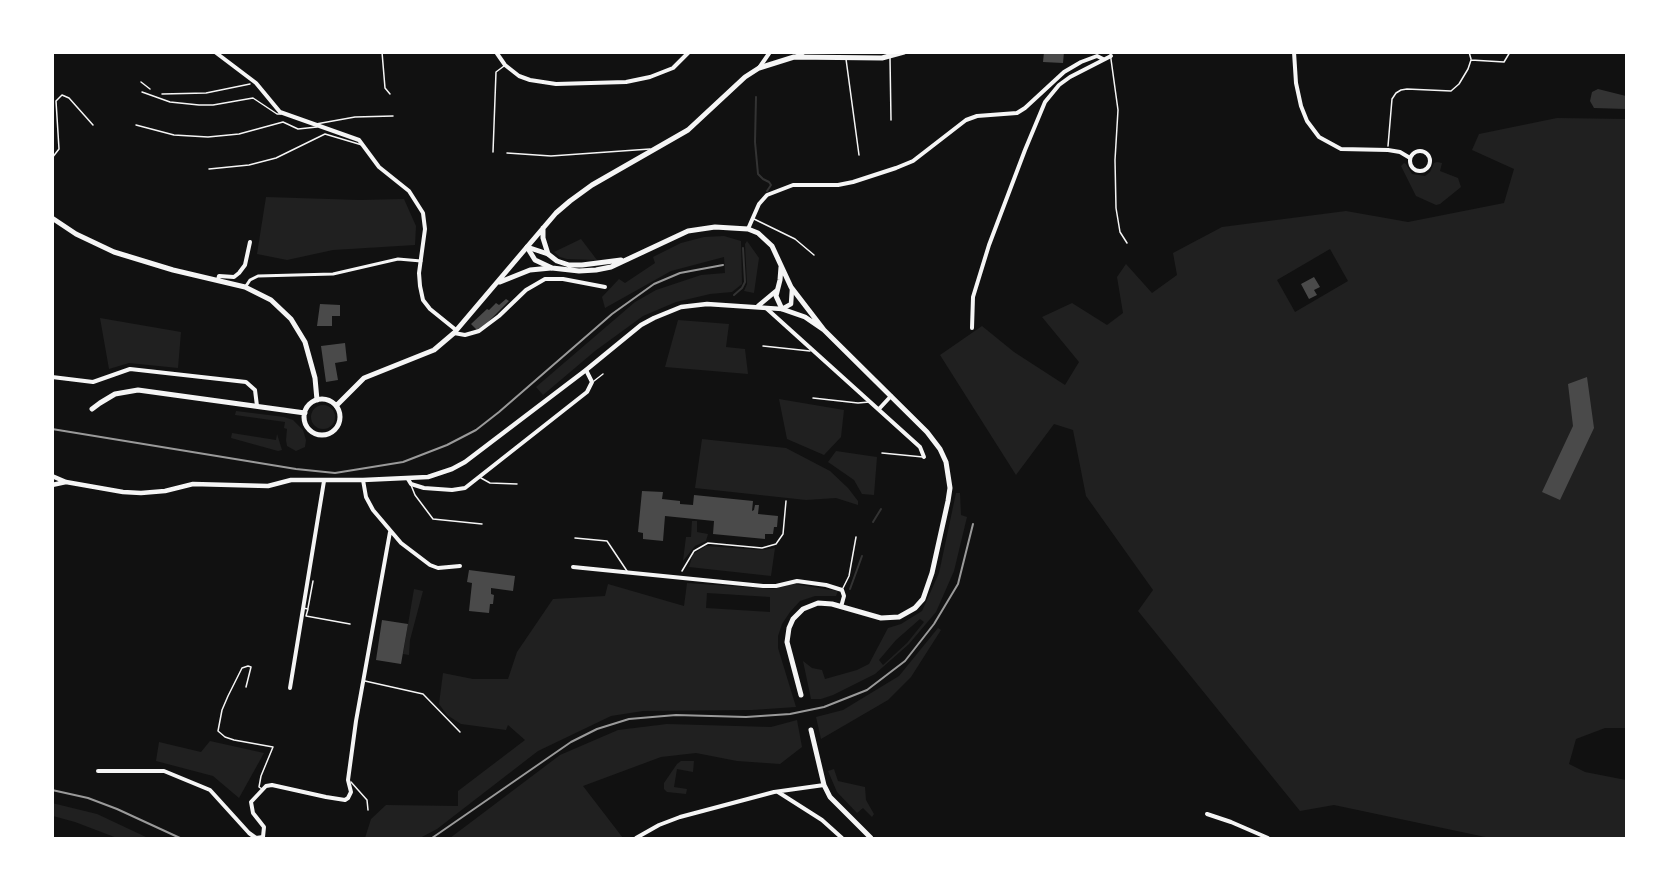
<!DOCTYPE html>
<style>
body{margin:0}
#map{position:relative;width:1679px;height:891px;overflow:hidden;background:#111;font-family:"PT Sans",sans-serif}
canvas{display:block}
.frame{position:absolute;inset:0;border:54px solid #fff;pointer-events:none}
</style>
<div id="map">
<canvas width="1679" height="891"></canvas>
<div class="frame"></div>
</div>
<script>
const c = document.querySelector('canvas').getContext('2d');
c.lineJoin = 'round';
function paint(path, color) { c.fillStyle = color; c.fill(path, 'evenodd'); }
const poly = rows => new Path2D(rows.map(r => 'M' + r).join(''));
function strokePath(path, color, width, dash) { c.strokeStyle = color; c.lineWidth = width; c.lineCap = dash ? 'butt' : 'round'; c.setLineDash(dash || []); c.stroke(path); }
paint(poly([
 [1557,118,1626,119,1626,728,1605,728,1576,739,1569,764,1585,772,1626,780,1626,838,1490,838,1334,805,1300,811,1138,611,1153,590,1086,496,1073,430,1054,424,1016,475,940,355,982,326,1014,352,1065,385,1079,362,1042,317,1072,303,1107,325,1123,313,1117,277,1126,264,1152,293,1177,275,1173,253,1222,227,1346,211,1408,222,1504,203,1514,169,1472,150,1479,134],
 [1330,249,1348,281,1295,312,1277,280],
 [1437,162,1442,163,1440,171,1458,178,1461,187,1440,204,1436,205,1416,196,1401,166,1404,163,1406,164,1412,174,1425,176,1430,172,1434,163],
 [266,197,360,200,404,199,416,226,415,245,333,250,287,260,257,254],
 [724,236,741,241,742,284,732,292,710,294,676,302,643,316,595,351,543,395,536,387,635,302,656,290,701,275,725,273,724,257,671,271,605,308,602,297,619,279,625,283,655,263,653,257,681,243,704,237],
 [581,239,597,260,567,259,560,257,554,252],
 [747,241,759,258,754,293,744,291,747,284,745,244],
 [100,318,181,332,178,368,129,363,109,369],
 [678,320,729,324,726,347,745,349,748,374,665,367],
 [779,399,844,410,841,437,824,455,787,439],
 '311 417a12 12 0 1 1 24 0a12 12 0 1 1-24 0Z',
 [236,411,284,417,293,420,303,430,306,440,305,447,296,451,287,446,286,440,287,429,284,428,285,422,235,415],
 [232,433,276,440,277,434,282,450,278,451,231,438],
 [702,439,786,448,830,471,848,488,858,501,858,505,836,498,806,500,695,488],
 [836,451,877,457,874,495,862,494,854,480,828,462],
 [956,493,960,493,961,515,967,517,954,571,936,612,909,644,875,674,833,695,821,699,811,699,803,661,812,668,822,670,825,679,857,670,869,664,888,628,901,624,922,611,939,573],
 [920,619,924,622,907,643,883,665,879,660,896,640],
 [692,521,697,521,697,532,708,534,706,541,695,546,683,561,686,537,691,537],
 [706,546,763,550,775,548,771,576,689,567,693,554],
 [687,583,773,589,794,584,838,591,836,596,815,596,800,601,790,612,782,624,778,636,778,648,796,707,752,710,643,711,611,716,538,751,437,829,420,838,365,838,371,819,386,805,458,806,458,791,525,740,508,725,506,730,461,724,447,715,439,704,443,673,473,679,508,679,517,652,553,599,605,596,608,584,684,606],
 [707,593,770,597,770,612,706,608],
 [414,589,423,591,410,640,409,655,403,654],
 [938,628,941,630,911,677,888,700,821,739,816,717,843,710,899,676],
 [797,720,802,747,780,764,737,761,696,753,661,757,583,786,623,838,450,838,560,755,618,730,667,724,771,727],
 [210,741,264,753,239,798,213,776,156,761,159,742,201,752],
 [681,761,694,761,693,772,677,769,674,787,687,789,686,794,667,792,664,789,664,783,677,764],
 [834,769,838,781,865,787,866,800,874,814,872,817,863,808,857,813,837,792,828,771],
 [52,803,97,814,148,838,117,838,75,822,53,816]
]), '#202020');
paint(poly([
 [1598,89,1626,96,1626,109,1594,108,1590,101,1592,92]
]), '#333');
strokePath(poly([
 [756,97,755,142,758,174,763,179,769,182,771,185,767,191],
 [734,295,742,288,745,282,743,248],
 [873,522,881,509],
 [850,589,862,556]
]), '#333', 2);
paint(poly([
 [1044,52,1064,52,1063,63,1043,62],
 [1314,277,1320,287,1314,290,1317,295,1309,299,1301,284],
 [506,299,509,301,488,322,477,330,471,324,487,309,489,310,496,303,499,305],
 [320,304,340,305,340,316,332,316,332,326,317,326],
 [345,343,347,361,335,363,338,380,326,382,321,346],
 [1587,377,1594,428,1560,500,1542,492,1573,426,1568,384],
 [642,491,663,492,662,499,680,501,680,504,693,505,694,495,753,501,752,511,754,510,755,505,759,505,758,514,778,516,777,527,774,527,773,534,765,534,765,539,713,534,714,521,665,516,663,541,643,539,643,533,638,532],
 [469,570,515,576,513,591,491,588,491,594,494,595,493,604,490,604,489,613,469,611,472,583,467,582],
 [382,620,408,624,401,664,376,660]
]), '#4a4a4a');
strokePath(poly([
 [1469,52,1471,59],
 [141,82,150,89],
 [162,94,206,93,250,84],
 [1388,146,1392,99,1396,93,1401,90,1407,89,1451,91,1459,84,1468,69,1471,60,1504,62,1510,52]
]), '#f5f5f5', 1.5);
strokePath(poly([
 [382,52,385,88,390,94],
 [1110,52,1118,110,1115,160,1116,208,1120,232,1127,243],
 [890,58,891,120],
 [846,59,859,155],
 [142,92,170,102,199,105,213,105,253,98,277,114,281,114],
 [316,124,355,117,393,116],
 [136,125,174,135,208,137,239,134,283,122,298,129,317,127],
 [493,152,496,72,504,66],
 [507,153,551,156,650,149],
 [52,158,59,149,56,101,62,95,69,98,93,125],
 [209,169,249,165,276,158,325,134,362,145],
 [754,219,795,239,814,255],
 [763,346,810,351],
 [594,381,603,374],
 [813,398,858,403,869,402],
 [882,453,923,457],
 [481,478,490,483,517,484],
 [411,485,415,495,433,519,482,524],
 [575,538,607,541,627,571],
 [682,571,694,551,708,543,762,548,776,544,783,534,786,501],
 [843,588,849,576,856,537],
 [303,608,308,609,306,616,350,624],
 [308,608,313,581],
 [365,681,423,694,460,732],
 [246,687,251,667,248,666,242,668,228,696,222,710,218,731,225,737,234,740,273,747,261,776,259,787,262,789],
 [351,782,367,800,368,810]
]), '#f5f5f5', 1.5);
strokePath(poly([
 [246,286,250,280,258,276,333,274,398,259,421,261]
]), '#f5f5f5', 3);
strokePath(poly([
 [215,52,256,83,280,112,359,140,379,167,409,191,423,213,425,229,419,273,420,286,423,300,430,309,456,330],
 [496,52,505,65,519,76,530,80,556,84,626,82,650,77,673,68,689,52],
 [795,52,803,56],
 [1294,52,1296,83,1301,106,1307,121,1319,137,1341,149,1388,150,1400,152,1410,158],
 [759,68,770,52],
 '1410 161a10 10 0 1 1 20 0a10 10 0 1 1-20 0Z',
 [748,229,759,204,767,195,793,185,838,185,853,182,896,168,913,161,966,120,977,116,1017,113,1025,108,1064,72,1081,62,1097,56,1103,59],
 [218,280,219,276,234,277,239,273,245,265,250,242],
 [766,308,920,447,924,457],
 [972,328,973,297,989,245,1025,150,1045,102,1059,85,1070,77,1111,56],
 [454,333,465,335,479,331,499,316,526,290,545,279,563,279,605,287],
 [52,377,93,382,130,369,246,382,255,390,257,406],
 [879,409,891,396],
 [408,479,411,484,424,488,452,490,465,488,587,392,592,382,586,370],
 [363,480,366,497,373,510,401,543,430,565,438,568,460,566],
 [573,567,763,586,776,586,797,581,826,585,842,590,844,596,841,607],
 [290,688,324,481],
 [98,771,164,771,210,790,249,833,256,838,263,837,264,827,253,813,251,802,266,786,272,785,326,797,345,800,348,798,351,792,348,780,356,721,390,532],
 [778,792,822,820,842,838],
 [1207,814,1231,822,1268,838],
 [636,838,659,825,680,817,774,792,824,785]
]), '#f5f5f5', 4);
strokePath(poly([
 [758,306,776,291],
 [52,476,66,482,123,492,141,493,165,491,193,484,268,486,291,480,363,480,428,477,452,469,465,462,586,370,641,325,654,318,681,307,707,304,782,309,791,304,792,289],
 [52,485,66,482]
]), '#f5f5f5', 4.5);
strokePath(poly([
 [52,218,76,234,114,252,173,270,245,287,271,300,291,319,305,342,315,378,317,400],
 [500,282,530,270,551,268],
 '304 417a18 18 0 1 1 36 0a18 18 0 1 1-36 0Z',
 [336,406,364,378,434,350,454,333,527,247,548,254],
 [92,409,100,403,115,394,138,390,305,413]
]), '#f5f5f5', 5);
strokePath(poly([
 [543,228,543,238,548,254,557,261,569,265,582,265,621,260],
 [781,267,780,280,776,296,782,309,805,317,824,330,927,432,940,449,946,462,950,488,948,501,932,573,923,599,915,608,899,617,881,618,832,604,818,603,803,609,793,619,789,628,787,642,801,695],
 [824,330,791,287,772,246,758,233,748,229,715,227,688,231,611,267,596,270,579,271,552,268,535,260,527,247,556,213,570,201,592,185,688,130,745,77,759,68,794,57,882,58,904,52],
 [811,730,824,785,830,797,871,838]
]), '#f5f5f5', 5);
strokePath(poly([
 [52,429,296,469,335,473,403,462,447,445,476,430,499,412,612,314,654,284,680,273,723,265],
 [52,790,88,798,117,809,180,838],
 [432,838,571,742,597,729,629,719,676,715,746,717,790,714,824,707,867,690,905,661,934,624,958,584,973,524]
]), '#9a9a9a', 2);
</script>
